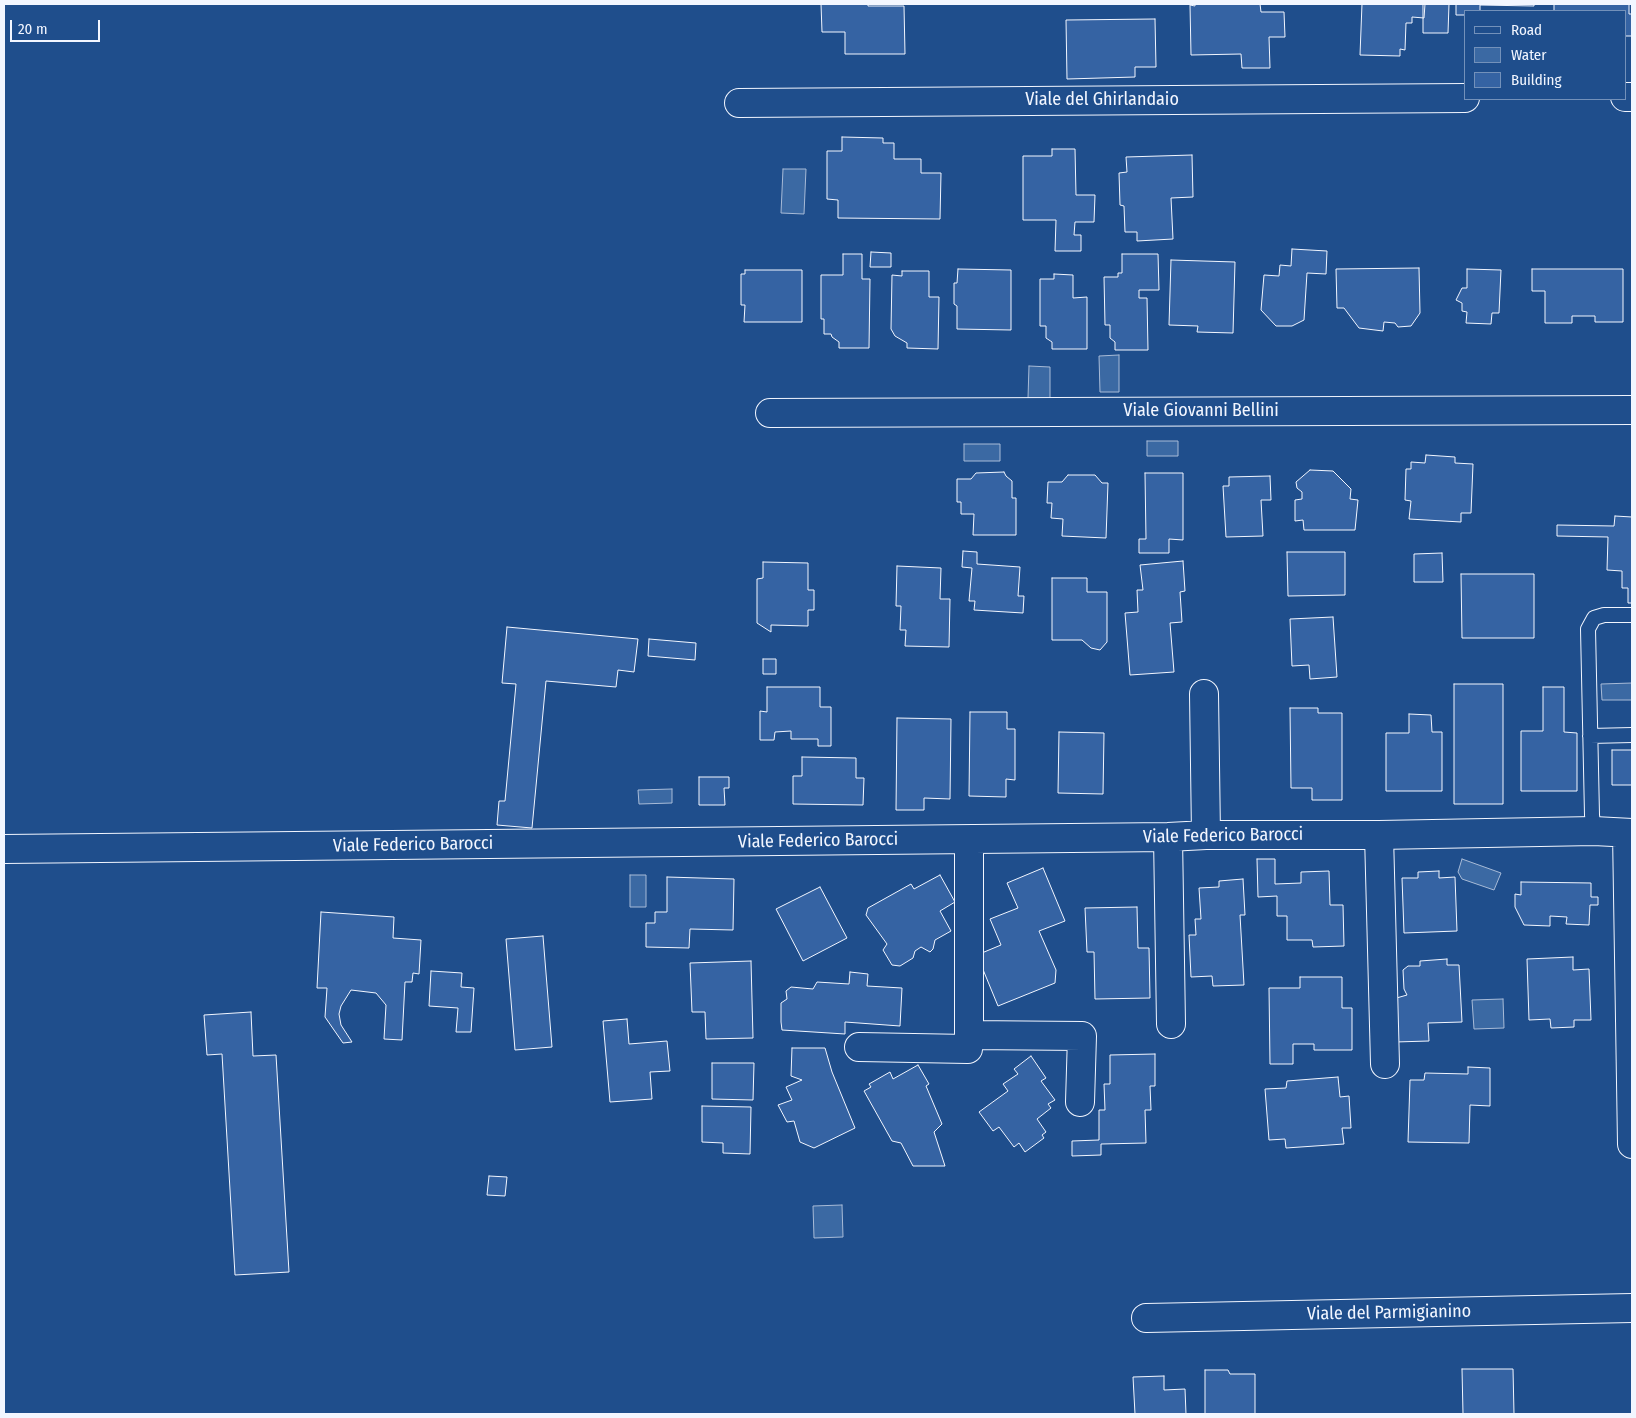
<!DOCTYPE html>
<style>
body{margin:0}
#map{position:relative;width:1636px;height:1418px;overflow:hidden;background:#1f4e8c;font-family:"Fira Sans Condensed",sans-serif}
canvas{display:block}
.frame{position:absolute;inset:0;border:5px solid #f2f6ff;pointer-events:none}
.legend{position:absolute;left:1464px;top:10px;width:162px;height:90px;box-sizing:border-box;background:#1f4e8c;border:1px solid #7391ba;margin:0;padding:6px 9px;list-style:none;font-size:15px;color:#f2f6ff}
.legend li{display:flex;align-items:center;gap:10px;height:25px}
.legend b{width:25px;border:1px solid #7391ba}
.scale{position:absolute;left:10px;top:20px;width:90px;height:22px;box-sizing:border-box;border:2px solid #f2f6ff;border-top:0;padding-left:6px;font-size:15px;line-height:18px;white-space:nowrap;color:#f2f6ff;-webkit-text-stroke:4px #1f4e8c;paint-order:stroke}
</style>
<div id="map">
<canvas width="1636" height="1418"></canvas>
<div class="frame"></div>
<ul class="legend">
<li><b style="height:6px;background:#1f4e8c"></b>Road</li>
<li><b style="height:14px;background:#3b69a3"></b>Water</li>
<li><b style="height:14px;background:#3563a3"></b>Building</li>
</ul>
<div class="scale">20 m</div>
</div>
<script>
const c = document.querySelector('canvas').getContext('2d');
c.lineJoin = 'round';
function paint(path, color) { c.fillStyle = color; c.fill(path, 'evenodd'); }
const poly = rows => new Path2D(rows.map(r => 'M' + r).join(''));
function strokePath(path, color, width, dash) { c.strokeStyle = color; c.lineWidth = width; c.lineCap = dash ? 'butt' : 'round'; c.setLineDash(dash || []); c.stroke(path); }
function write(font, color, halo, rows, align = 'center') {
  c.font = font + ' "Fira Sans Condensed",sans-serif'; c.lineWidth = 4; c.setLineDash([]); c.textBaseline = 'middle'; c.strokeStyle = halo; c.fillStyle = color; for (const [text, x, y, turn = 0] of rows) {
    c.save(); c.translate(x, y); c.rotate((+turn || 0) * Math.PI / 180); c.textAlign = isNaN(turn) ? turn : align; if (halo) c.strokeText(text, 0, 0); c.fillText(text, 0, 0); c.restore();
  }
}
const water = poly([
 [783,169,806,169,804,214,781,213,783,169],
 [1119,355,1119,392,1100,392,1099,356,1119,355],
 [1029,366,1050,367,1050,399,1028,398,1029,366],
 [1147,441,1178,441,1178,456,1147,456,1147,441],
 [964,444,1000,444,1000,461,964,461,964,444],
 [1632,683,1632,700,1602,700,1601,684,1632,683],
 [672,789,672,803,639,804,638,790,672,789],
 [1462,859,1501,873,1494,890,1462,879,1458,872,1462,859],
 [630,875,646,875,646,907,630,907,630,875],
 [1503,999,1504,1028,1474,1029,1472,1000,1503,999],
 [842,1205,843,1237,814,1238,813,1206,842,1205]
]);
paint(water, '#3b69a3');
strokePath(water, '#a8bbd7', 1);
const building = poly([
 [821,4,868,4,868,6,904,6,905,54,845,54,845,32,822,32,821,4],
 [1195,4,1260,4,1261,12,1284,12,1285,37,1269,37,1270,68,1242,68,1241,54,1191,55,1190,5,1195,6,1195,4],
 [1362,4,1425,4,1424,18,1412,17,1412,23,1406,23,1405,50,1400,49,1400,56,1360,55,1362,4],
 [1423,4,1449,4,1448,33,1423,33,1423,4],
 [1456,4,1534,4,1534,6,1480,5,1480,11,1465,11,1465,15,1456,15,1456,4],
 [1554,4,1629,4,1629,14,1632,14,1632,36,1625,36,1625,11,1554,11,1554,4],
 [1155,19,1156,67,1135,67,1135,77,1067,79,1066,20,1155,19],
 [842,137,883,138,883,143,894,143,894,159,921,159,921,173,941,173,940,219,838,218,838,200,827,199,827,151,842,151,842,137],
 [1052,149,1075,149,1076,195,1095,195,1094,222,1075,222,1074,235,1081,235,1081,251,1055,251,1056,220,1023,220,1023,156,1052,156,1052,149],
 [1192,155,1193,197,1171,198,1173,239,1137,241,1137,232,1125,232,1124,206,1120,205,1119,173,1127,172,1126,157,1192,155],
 [1292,249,1327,251,1326,274,1307,273,1304,320,1292,326,1276,326,1261,310,1264,275,1279,276,1280,265,1291,266,1292,249],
 [871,252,891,253,891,267,870,267,871,252],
 [843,254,862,254,862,279,870,279,869,348,839,348,839,342,832,337,831,334,824,334,824,319,821,319,821,275,843,275,843,254],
 [1122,254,1158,254,1159,290,1139,290,1139,298,1147,298,1148,350,1115,350,1115,342,1110,338,1110,325,1105,325,1104,277,1118,277,1118,273,1122,273,1122,254],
 [1171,260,1235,262,1233,333,1197,332,1198,326,1169,325,1171,260],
 [1419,268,1420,313,1411,326,1398,327,1395,323,1384,322,1383,331,1359,328,1344,308,1337,308,1336,269,1419,268],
 [958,269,1011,270,1011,330,957,329,957,306,954,304,954,283,957,283,958,269],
 [1467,269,1501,270,1499,313,1492,313,1491,324,1466,323,1467,312,1462,311,1462,303,1456,300,1462,288,1467,288,1467,269],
 [1532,269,1623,269,1623,322,1595,322,1595,316,1572,316,1572,323,1545,323,1545,291,1532,291,1532,269],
 [745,270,802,270,802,322,744,322,745,305,741,305,741,274,745,274,745,270],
 [902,271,929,271,929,297,939,297,938,349,907,348,907,343,895,336,891,329,892,275,902,276,902,271],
 [1054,274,1073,275,1073,298,1087,297,1087,349,1052,349,1052,342,1046,338,1046,326,1040,326,1040,279,1054,279,1054,274],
 [1426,455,1455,457,1455,463,1473,464,1471,513,1461,513,1461,522,1409,519,1411,501,1405,500,1406,469,1411,469,1411,462,1425,463,1426,455],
 [1310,470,1333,471,1351,489,1350,499,1358,500,1355,530,1304,530,1303,520,1295,521,1295,500,1302,499,1302,492,1297,488,1296,482,1310,470],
 [1004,472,1006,476,1012,481,1012,498,1016,498,1016,535,973,535,974,514,961,514,961,502,957,502,957,479,971,479,976,473,1004,472],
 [1145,473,1183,473,1183,540,1169,539,1169,553,1139,553,1139,539,1146,539,1145,473],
 [1068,475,1095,475,1102,483,1108,483,1106,538,1062,536,1063,519,1051,518,1052,503,1047,503,1048,482,1062,482,1068,475],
 [1270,476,1271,500,1261,500,1263,536,1226,537,1223,486,1229,486,1229,477,1270,476],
 [1615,516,1632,517,1632,603,1628,603,1628,588,1622,588,1622,571,1607,570,1608,537,1557,536,1557,525,1614,526,1615,516],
 [963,551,977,552,977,564,1020,567,1018,596,1024,596,1023,613,974,610,975,601,969,601,972,568,962,567,963,551],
 [1287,552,1345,552,1345,595,1288,596,1287,552],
 [1442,553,1443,582,1414,582,1414,554,1442,553],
 [1183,561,1185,591,1180,592,1182,622,1170,623,1174,672,1130,675,1125,613,1138,612,1137,590,1143,590,1140,565,1183,561],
 [763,562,808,563,808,590,814,590,814,610,808,610,808,626,771,625,771,632,757,623,757,579,763,578,763,562],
 [897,566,941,568,940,599,950,599,949,647,905,646,906,630,900,630,901,606,896,606,897,566],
 [1461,574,1534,574,1534,638,1462,638,1461,574],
 [1052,578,1087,578,1087,592,1107,592,1107,642,1100,650,1091,648,1082,640,1052,640,1052,578],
 [1333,617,1337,677,1310,679,1309,665,1292,666,1290,619,1333,617],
 [507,627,638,639,634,672,618,670,616,687,546,681,532,828,497,825,499,801,505,801,516,684,502,683,507,627],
 [649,639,696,643,695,660,648,656,649,639],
 [763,659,776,659,776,674,763,674,763,659],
 [1454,684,1503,684,1503,804,1454,804,1454,684],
 [767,687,820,687,820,707,831,707,831,746,818,746,818,739,791,739,791,731,775,732,774,740,760,740,760,711,767,712,767,687],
 [1543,687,1564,687,1564,732,1577,733,1577,791,1521,791,1521,731,1543,731,1543,687],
 [1290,708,1318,708,1318,713,1342,713,1342,800,1312,800,1312,788,1291,788,1290,708],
 [970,712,1007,712,1007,729,1015,729,1015,780,1006,779,1006,797,969,796,970,712],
 [1409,714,1431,715,1432,732,1442,732,1442,791,1386,791,1386,733,1409,733,1409,714],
 [897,718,951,719,950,799,924,798,924,810,896,810,897,718],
 [1059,732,1104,733,1103,794,1058,793,1059,732],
 [1612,750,1632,750,1632,785,1612,785,1612,750],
 [802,757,856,758,856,778,864,778,863,805,793,804,793,776,802,776,802,757],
 [699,777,729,777,729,788,724,788,725,805,699,805,699,777],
 [1257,859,1275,859,1275,884,1301,883,1301,872,1329,871,1330,905,1343,905,1344,946,1313,947,1312,940,1287,940,1287,916,1277,916,1277,896,1258,897,1257,859],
 [1043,868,1065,921,1039,931,1056,970,1055,983,998,1006,977,955,1001,945,990,919,1018,908,1007,883,1043,868],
 [1439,871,1439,878,1455,877,1457,931,1404,933,1402,878,1418,878,1418,872,1439,871],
 [940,875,955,902,940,911,951,931,935,940,933,949,930,952,921,947,915,951,913,958,900,966,892,965,883,950,887,944,866,915,868,908,911,884,914,889,940,875],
 [667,877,734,879,733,930,690,929,689,948,646,947,646,923,655,923,655,912,667,912,667,877],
 [1243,879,1245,915,1240,915,1244,985,1213,986,1212,976,1191,977,1189,935,1196,935,1195,919,1201,919,1199,888,1219,887,1219,881,1243,879],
 [1521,882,1591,883,1591,897,1598,897,1598,905,1590,905,1589,925,1566,924,1567,917,1550,916,1550,926,1524,925,1515,907,1515,894,1521,895,1521,882],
 [820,887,847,938,803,961,776,909,820,887],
 [1137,907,1138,948,1149,948,1150,998,1095,999,1094,952,1087,952,1085,908,1137,907],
 [321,912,394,917,393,938,421,940,419,974,413,973,412,982,405,982,402,1040,384,1039,386,1005,376,993,351,990,341,1006,339,1014,341,1025,352,1042,343,1043,325,1017,327,988,317,988,321,912],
 [543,936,552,1047,515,1050,506,939,543,936],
 [1573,957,1573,970,1589,969,1591,1020,1574,1020,1574,1027,1551,1028,1550,1019,1529,1020,1527,959,1573,957],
 [1447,959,1447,965,1459,965,1462,1022,1428,1023,1429,1041,1395,1042,1393,999,1407,995,1404,989,1403,970,1408,966,1420,966,1420,961,1447,959],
 [751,961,753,1038,706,1039,705,1012,692,1012,690,963,751,961],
 [431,971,462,973,461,987,474,988,471,1032,456,1032,458,1008,429,1006,431,971],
 [850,972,868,974,867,986,902,988,900,1026,845,1022,845,1034,782,1030,781,1022,781,1003,787,999,786,991,791,987,813,989,817,982,849,984,850,972],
 [1300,977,1342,977,1342,1008,1352,1008,1352,1050,1314,1050,1314,1044,1293,1044,1293,1064,1270,1064,1269,988,1300,988,1300,977],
 [251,1012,253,1056,276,1055,289,1272,235,1275,222,1054,207,1055,204,1015,251,1012],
 [627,1019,629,1044,667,1041,670,1071,650,1072,652,1099,610,1102,603,1021,627,1019],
 [792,1048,825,1048,832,1072,855,1128,814,1148,800,1142,794,1121,787,1122,778,1105,792,1100,786,1087,802,1080,791,1076,792,1048],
 [1155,1054,1155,1086,1150,1086,1151,1110,1145,1110,1146,1143,1101,1144,1101,1155,1072,1156,1072,1141,1099,1140,1099,1110,1105,1110,1104,1084,1110,1084,1110,1055,1155,1054],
 [1031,1056,1046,1078,1041,1081,1055,1100,1048,1104,1051,1108,1037,1119,1046,1132,1042,1135,1044,1138,1025,1152,1019,1143,1014,1147,999,1127,993,1131,979,1112,1008,1091,1003,1084,1018,1074,1014,1069,1031,1056],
 [712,1063,754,1063,753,1100,712,1099,712,1063],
 [918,1065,929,1084,926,1086,942,1124,934,1132,945,1166,913,1166,901,1143,892,1141,864,1091,871,1087,869,1084,890,1072,893,1079,918,1065],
 [1468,1067,1490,1068,1490,1106,1470,1105,1469,1143,1408,1142,1410,1080,1424,1080,1425,1073,1468,1074,1468,1067],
 [1338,1077,1340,1097,1349,1096,1351,1128,1342,1128,1344,1144,1286,1148,1285,1139,1269,1140,1265,1089,1286,1088,1287,1081,1338,1077],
 [702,1106,751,1107,750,1154,723,1153,723,1143,702,1142,702,1106],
 [489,1176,507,1177,505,1196,487,1195,489,1176],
 [1462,1369,1513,1369,1514,1414,1463,1414,1462,1369],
 [1205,1370,1228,1370,1230,1374,1255,1374,1255,1414,1205,1414,1205,1370],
 [1164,1376,1164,1390,1185,1389,1186,1414,1135,1414,1133,1377,1164,1376]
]);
paint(building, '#3563a3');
strokePath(building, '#f2f6ff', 1);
const lane = poly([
 [1590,736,1632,735],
 [1594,831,1592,815,1588,629,1594,618,1604,615,1632,615]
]);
const street = poly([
 [1625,97,1632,97],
 [739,103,1465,98],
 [770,413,1632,410],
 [1204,694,1206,835],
 [1627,833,1632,1144],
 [1379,835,1385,1064],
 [1168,837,1171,1024],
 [969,840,969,1035,1082,1036,1080,1102],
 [4,849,1168,837,1206,835,1379,835,1594,831,1632,833],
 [859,1047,968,1049,969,1035],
 [1146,1318,1632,1308]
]);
strokePath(lane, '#f2f6ff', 16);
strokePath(street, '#f2f6ff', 30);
strokePath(lane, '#1f4e8c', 14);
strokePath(street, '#1f4e8c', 28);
write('18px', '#f2f6ff', '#1f4e8c', [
 ["Viale del Ghirlandaio",1102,100],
 ["Viale Giovanni Bellini",1201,411],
 ["Viale Federico Barocci",1223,836,-1],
 ["Viale Federico Barocci",818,841,-1],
 ["Viale Federico Barocci",413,845,-1],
 ["Viale del Parmigianino",1389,1313,-1]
]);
</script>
